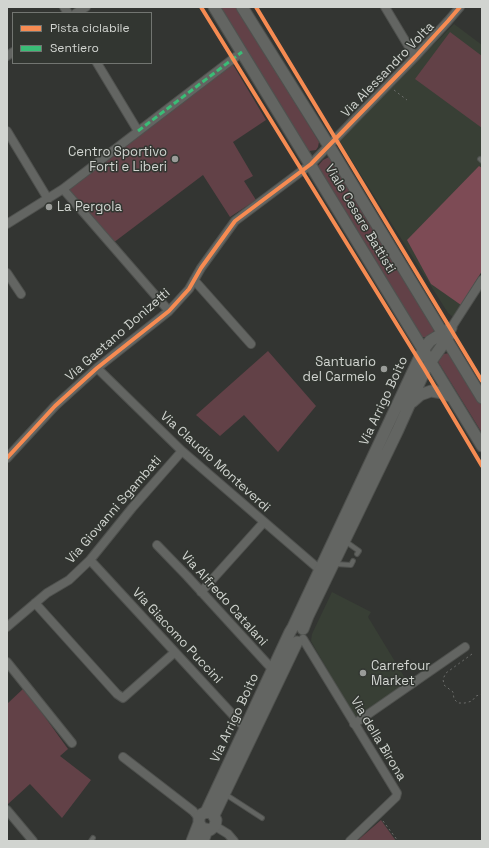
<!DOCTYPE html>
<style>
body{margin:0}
#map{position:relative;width:489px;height:848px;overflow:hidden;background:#333532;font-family:"Space Grotesk",sans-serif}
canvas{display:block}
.frame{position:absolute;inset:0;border:8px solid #d1d4d0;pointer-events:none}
.legend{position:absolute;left:12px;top:12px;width:140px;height:52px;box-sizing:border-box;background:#323631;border:1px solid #727571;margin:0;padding:5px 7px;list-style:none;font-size:12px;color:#d1d4d0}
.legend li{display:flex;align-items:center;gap:8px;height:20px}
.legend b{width:20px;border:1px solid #727571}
</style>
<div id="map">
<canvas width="489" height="848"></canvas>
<div class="frame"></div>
<ul class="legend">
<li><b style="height:5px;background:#f68b52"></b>Pista ciclabile</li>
<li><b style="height:5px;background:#3abd76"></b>Sentiero</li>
</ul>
</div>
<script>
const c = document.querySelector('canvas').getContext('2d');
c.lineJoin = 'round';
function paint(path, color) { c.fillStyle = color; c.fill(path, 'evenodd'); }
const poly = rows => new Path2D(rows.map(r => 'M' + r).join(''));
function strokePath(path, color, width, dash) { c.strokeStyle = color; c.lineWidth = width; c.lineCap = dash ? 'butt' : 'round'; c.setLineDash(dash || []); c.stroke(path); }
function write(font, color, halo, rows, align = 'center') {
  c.font = font + ' "Space Grotesk",sans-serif'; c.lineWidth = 3; c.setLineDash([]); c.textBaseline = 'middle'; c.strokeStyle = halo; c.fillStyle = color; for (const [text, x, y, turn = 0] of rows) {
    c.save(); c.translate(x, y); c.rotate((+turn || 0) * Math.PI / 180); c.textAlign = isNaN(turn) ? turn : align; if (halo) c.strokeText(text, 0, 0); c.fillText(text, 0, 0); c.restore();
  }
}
paint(poly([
 [454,24,482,45,482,271,453,317,448,313,339,140],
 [332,592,371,612,368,617,408,683,355,719,311,641,312,634]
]), '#383f35');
paint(poly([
 [220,7,237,7,319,142,318,147,316,150,309,151,307,150],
 [450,32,482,56,482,128,415,79],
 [232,63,266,120,233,142,253,176,244,181,256,200,230,217,203,175,113,243,67,189],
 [329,157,331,158,433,326,434,331,428,337,422,337,319,170,318,166,323,160],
 [268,351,316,406,278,452,244,415,220,436,196,415],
 [450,353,482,406,482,433,437,360,443,354],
 [24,688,68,749,60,756,91,780,62,818,30,784,8,804,7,803,7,704],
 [381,820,396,841,357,841]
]), '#624147');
paint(poly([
 [479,166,482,168,482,271,461,305,431,284,407,240]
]), '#7d4b55');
const lane = poly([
 [480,159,482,161],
 [345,541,359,551,357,554],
 [336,564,351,565,353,561],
 [225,794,262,818],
 [91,841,93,838]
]);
const street = poly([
 [64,7,68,13],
 [385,7,415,57],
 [76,13,86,7],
 [7,56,13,52],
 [97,63,138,131],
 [7,131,48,199],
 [63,189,169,311],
 [7,224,63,189,242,52],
 [7,273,21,294],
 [194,280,251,344],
 [451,328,482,280],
 [97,368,182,451,320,570],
 [7,458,55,406,97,368,169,311,189,289,201,268,235,221,311,164,415,57,448,21,460,7],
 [157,545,187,576,273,670],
 [90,560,245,728],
 [201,592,264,522],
 [35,603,117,694,123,698,175,652],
 [7,627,47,593,69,580,90,560,132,508,182,451],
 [303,639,397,793,396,797,350,841],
 [7,662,72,743],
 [354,724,465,647],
 [123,757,193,811,199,818],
 [7,810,33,841],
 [215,826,228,834,234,841]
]);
const secondary = poly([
 [214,7,482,446],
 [242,7,329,146,482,398],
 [412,402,420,395,431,391,443,393,452,397],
 [303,629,308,616,397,432,425,370,446,340,449,335],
 [206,812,290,632,293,627,423,350,430,341,451,328],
 [214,815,297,642],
 [192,841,199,823,199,817,202,814,206,812,212,813,216,820,215,826,210,830,202,828,199,823],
 [203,841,207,830]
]);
strokePath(lane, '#4f514e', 6);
strokePath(street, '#4f514e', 10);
strokePath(secondary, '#4f514e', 13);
strokePath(poly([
 [307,8,308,7],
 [394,90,407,100],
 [472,654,446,673,443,679,444,685,453,692,454,699,458,703,465,703,472,701,476,696,482,694],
 [383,821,398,841]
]), '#6c6d6b', 1, [2, 3]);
strokePath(lane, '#636562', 4);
strokePath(street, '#636562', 8);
strokePath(secondary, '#636562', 11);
strokePath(poly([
 [138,131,242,52]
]), '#3abd76', 3, [6, 3]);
strokePath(poly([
 [201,7,425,370,482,466],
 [256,7,482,381],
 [7,458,55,406,97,368,169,311,189,289,201,268,235,221,311,164,415,57,448,21,460,7]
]), '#f68b52', 4);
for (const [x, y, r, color] of [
 [175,159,4,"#9a9c99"],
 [49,207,4,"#9a9c99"],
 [384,369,4,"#9a9c99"],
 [363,673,4,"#9a9c99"]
]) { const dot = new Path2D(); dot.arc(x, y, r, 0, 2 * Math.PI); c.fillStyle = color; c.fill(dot); strokePath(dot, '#323631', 1.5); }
write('13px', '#d1d4d0', '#323631', [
 ["Via Alessandro Volta",388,70,-46],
 ["Viale Cesare Battisti",360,219,59],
 ["Via Gaetano Donizetti",118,335,-41],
 ["Via Arrigo Boito",384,401,-65],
 ["Via Claudio Monteverdi",215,462,42],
 ["Via Giovanni Sgambati",114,510,-49],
 ["Via Alfredo Catalani",224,599,48],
 ["Via Giacomo Puccini",177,636,47],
 ["Via Arrigo Boito",235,718,-65],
 ["Via della Birona",378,739,59]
]);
write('13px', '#d1d4d0', '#323631', [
 ["Centro Sportivo",167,152],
 ["Forti e Liberi",167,167],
 ["La Pergola",57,207,"left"],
 ["Santuario",376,362],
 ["del Carmelo",376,377],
 ["Carrefour",371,666,"left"],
 ["Market",371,681,"left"]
], 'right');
</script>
